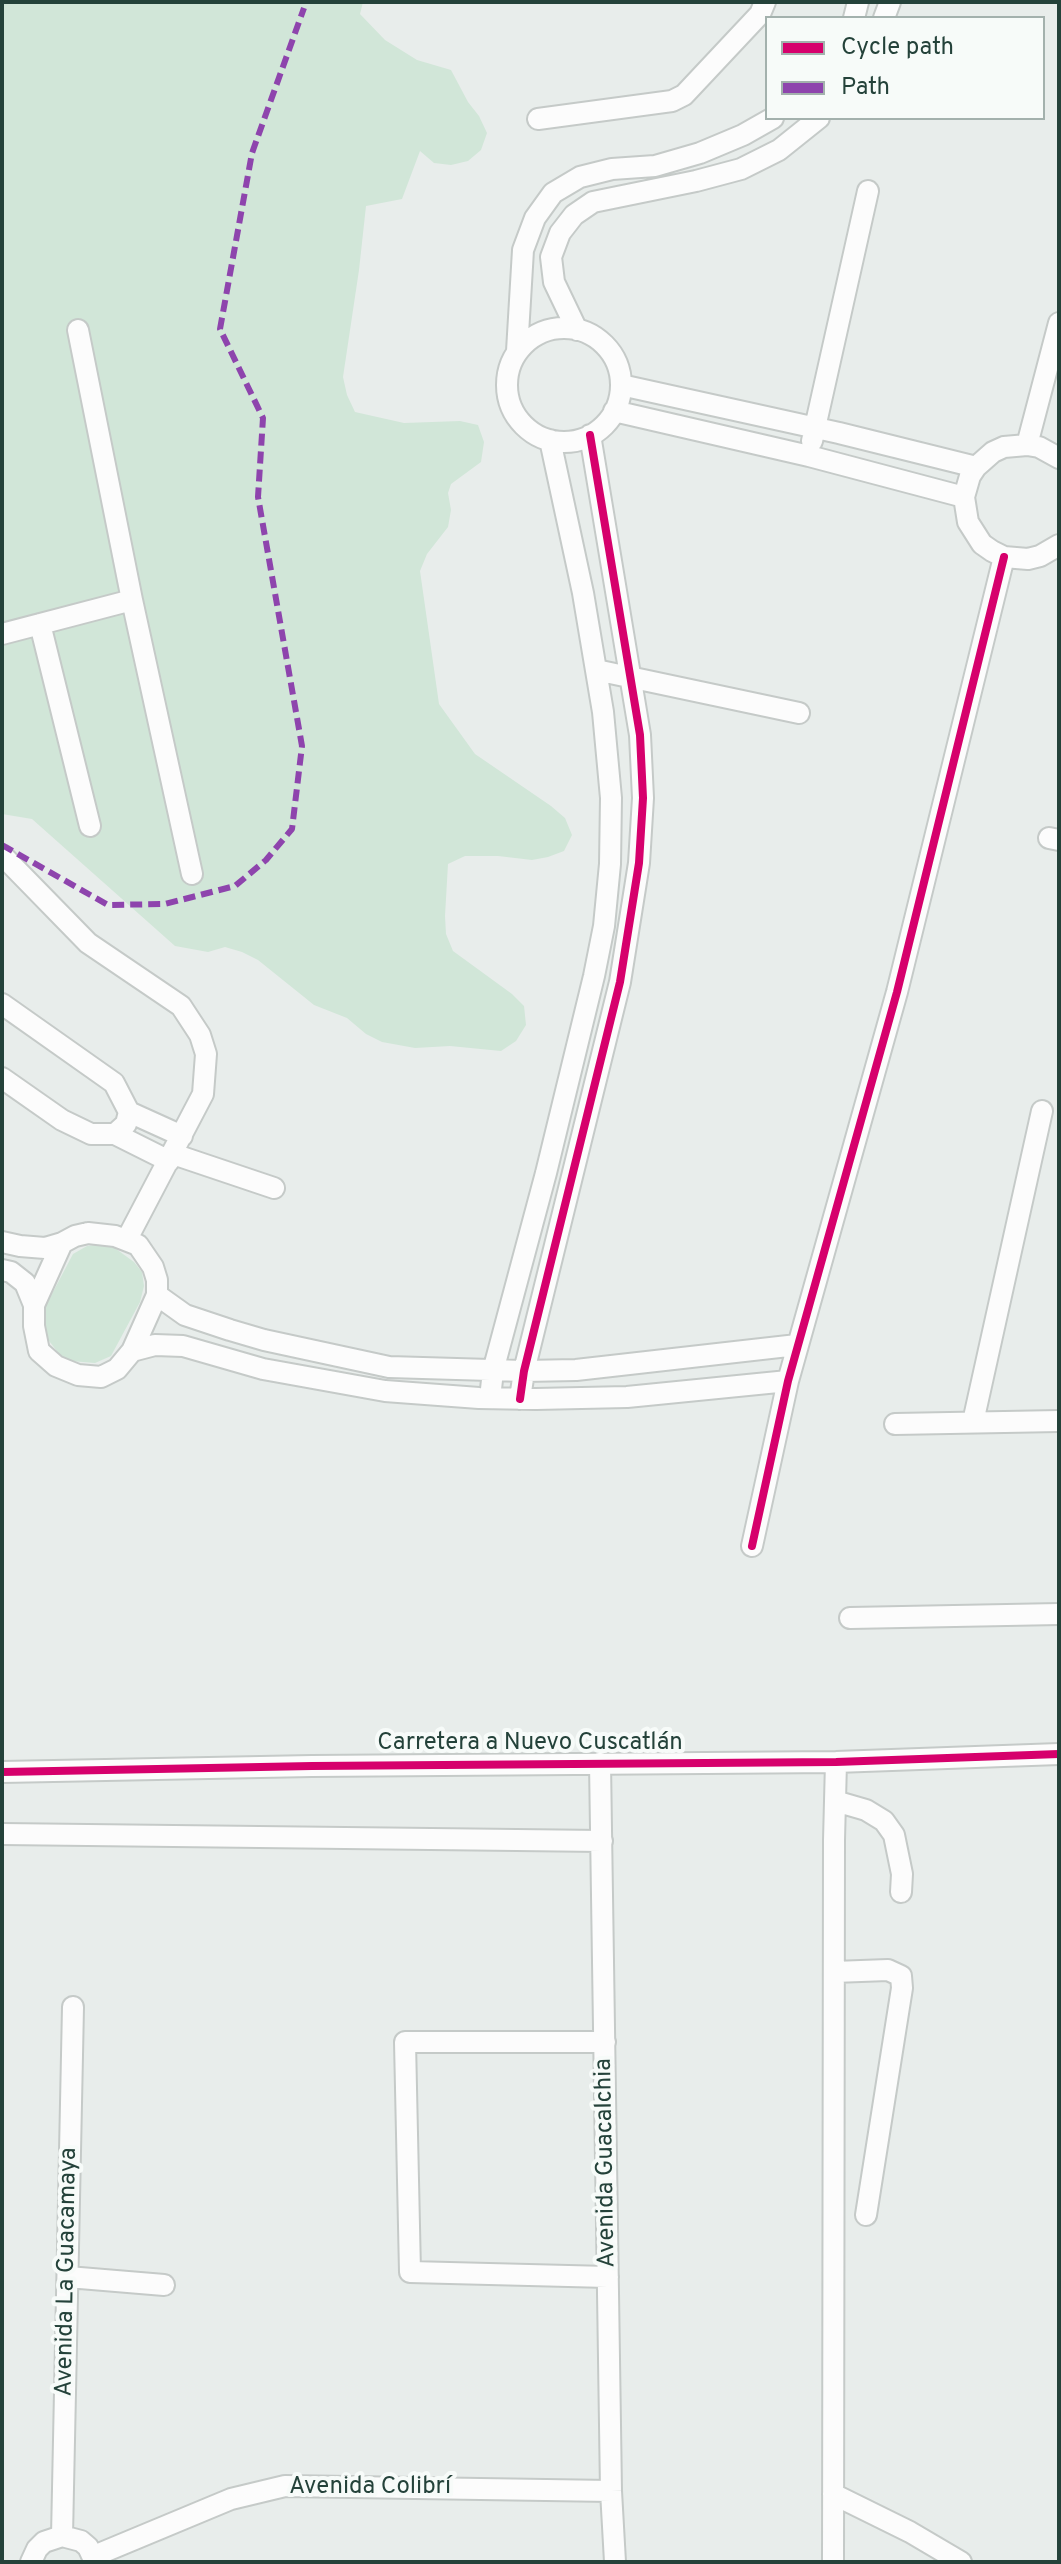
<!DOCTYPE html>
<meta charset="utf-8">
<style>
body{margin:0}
#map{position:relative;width:1061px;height:2564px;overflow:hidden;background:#e8edeb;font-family:Overpass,sans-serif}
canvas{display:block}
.frame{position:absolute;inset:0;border:4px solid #24423a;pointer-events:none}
.legend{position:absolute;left:765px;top:16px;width:280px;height:104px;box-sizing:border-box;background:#f7fbf9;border:2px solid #a3b1ad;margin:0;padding:10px 14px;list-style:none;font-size:24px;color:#24423a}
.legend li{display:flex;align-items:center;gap:16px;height:40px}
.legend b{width:40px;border:2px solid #a3b1ad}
</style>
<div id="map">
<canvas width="1061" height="2564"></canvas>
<div class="frame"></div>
<ul class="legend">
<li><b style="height:10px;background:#d6006c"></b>Cycle path</li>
<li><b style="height:10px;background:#8e44ad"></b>Path</li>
</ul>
</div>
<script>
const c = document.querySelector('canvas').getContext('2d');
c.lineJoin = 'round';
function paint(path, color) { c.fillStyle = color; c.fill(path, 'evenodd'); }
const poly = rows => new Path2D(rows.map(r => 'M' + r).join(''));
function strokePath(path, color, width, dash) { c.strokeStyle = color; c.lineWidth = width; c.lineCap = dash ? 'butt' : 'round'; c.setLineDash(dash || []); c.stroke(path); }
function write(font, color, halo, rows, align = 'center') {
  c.font = font + ' Overpass,sans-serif'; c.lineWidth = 8; c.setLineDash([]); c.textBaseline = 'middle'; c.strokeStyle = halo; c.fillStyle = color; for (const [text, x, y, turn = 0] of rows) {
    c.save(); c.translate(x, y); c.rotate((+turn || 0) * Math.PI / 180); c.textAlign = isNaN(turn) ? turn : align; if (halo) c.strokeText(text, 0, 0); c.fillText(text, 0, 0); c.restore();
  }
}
paint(poly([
 [2,2,363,2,360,14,385,40,417,60,451,70,468,102,479,116,487,133,481,150,468,161,451,165,434,163,420,151,402,199,366,206,359,270,343,377,347,395,355,412,404,423,460,421,478,425,484,442,481,462,451,484,448,493,451,510,448,527,427,554,420,571,439,704,475,754,551,806,565,818,572,835,564,851,548,857,532,860,498,856,465,856,448,864,445,916,446,934,453,951,512,994,524,1006,526,1025,516,1041,501,1051,450,1046,415,1048,382,1042,366,1034,347,1018,314,1005,258,960,242,952,225,947,208,952,175,946,32,819,2,814],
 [100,1244,112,1246,134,1262,142,1272,144,1286,140,1302,111,1356,95,1363,71,1361,60,1355,46,1337,44,1309,73,1254,87,1246]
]), '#d1e6d8');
const minor = poly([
 [854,18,858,2],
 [884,18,890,2],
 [538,119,672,101,684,95,760,14,765,2],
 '507 385a57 57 0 1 1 114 0a57 57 0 1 1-114 0Z',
 [577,330,554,282,551,257,560,233,574,215,593,202,696,181,741,169,779,150,819,118],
 [517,351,523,250,535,218,553,193,580,177,612,169,655,166,700,153,743,135,773,118],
 [621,385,839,433,976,467],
 [614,411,809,456,964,497],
 [812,441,868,191],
 [1027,445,1059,323],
 [1059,458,1039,447,1027,445,1004,447,993,452,976,467,970,476,964,497,968,522,982,544,992,551,1004,557,1028,559,1040,556,1059,545],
 [132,600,192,874],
 [40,624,90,826],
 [2,634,132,600,78,330],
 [596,670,799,713],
 [1049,838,1059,840],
 [2,855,88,943,181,1006,200,1035,206,1054,203,1094,127,1239],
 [2,1004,114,1083,129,1112,126,1124,115,1134],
 [2,1078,62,1120,91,1134,115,1134,169,1161],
 [129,1112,182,1136],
 [173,1154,274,1188],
 [88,1233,115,1236,138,1245,153,1267,157,1280,157,1295,132,1351,117,1369,101,1377,78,1375,56,1366,39,1351,34,1326,34,1305,62,1243,75,1236,88,1233],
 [2,1242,20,1246,45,1248,62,1243],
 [2,1270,11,1272,25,1283,34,1305],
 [157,1295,185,1315,230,1330,264,1340,389,1367,524,1371,576,1370,797,1345],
 [132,1351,155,1345,183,1346,263,1369,385,1391,479,1398,536,1399,627,1397,788,1381],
 [490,1398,493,1371,546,1173,594,976,604,926,610,864,611,798,603,712,583,593,550,440],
 [520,1399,524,1371,620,982,639,863,643,798,640,735,590,435],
 [973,1422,1042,1111],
 [895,1424,1059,1421],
 [752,1546,788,1381,897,992,1004,557],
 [850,1618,1059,1614],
 [600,1763,611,2491,615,2562],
 [2,1772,312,1766,836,1762,1059,1754],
 [835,1801,866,1810,884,1821,894,1835,902,1874,901,1892],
 [2,1834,602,1841],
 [834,1972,888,1970,901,1976,902,1988,866,2215],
 [605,2042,405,2042,410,2272,608,2277],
 [68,2277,164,2285],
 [833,2494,910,2532,961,2562],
 [62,2536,73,2007],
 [94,2556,231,2499,285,2486,611,2491],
 [31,2562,37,2549,44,2542,62,2536,81,2541,88,2547,95,2562],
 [833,2562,834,1840,836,1762]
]);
strokePath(minor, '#c5cac8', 24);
strokePath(minor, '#fcfcfc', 20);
strokePath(poly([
 [2,845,108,905,165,904,235,886,266,860,292,829,302,746,258,497,263,418,220,329,252,153,304,8]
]), '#8e44ad', 6, [12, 6]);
strokePath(poly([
 [520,1399,524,1371,620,982,639,863,643,798,640,735,590,435],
 [752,1546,788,1381,897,992,1004,557],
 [2,1772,312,1766,836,1762,1059,1754]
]), '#d6006c', 8);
write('24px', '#24423a', '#f7fbf9', [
 ["Carretera a Nuevo Cuscatlán",530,1744],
 ["Avenida Guacalchia",607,2163,-91],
 ["Avenida La Guacamaya",68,2272,-89],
 ["Avenida Colibrí",370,2488]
]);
</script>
